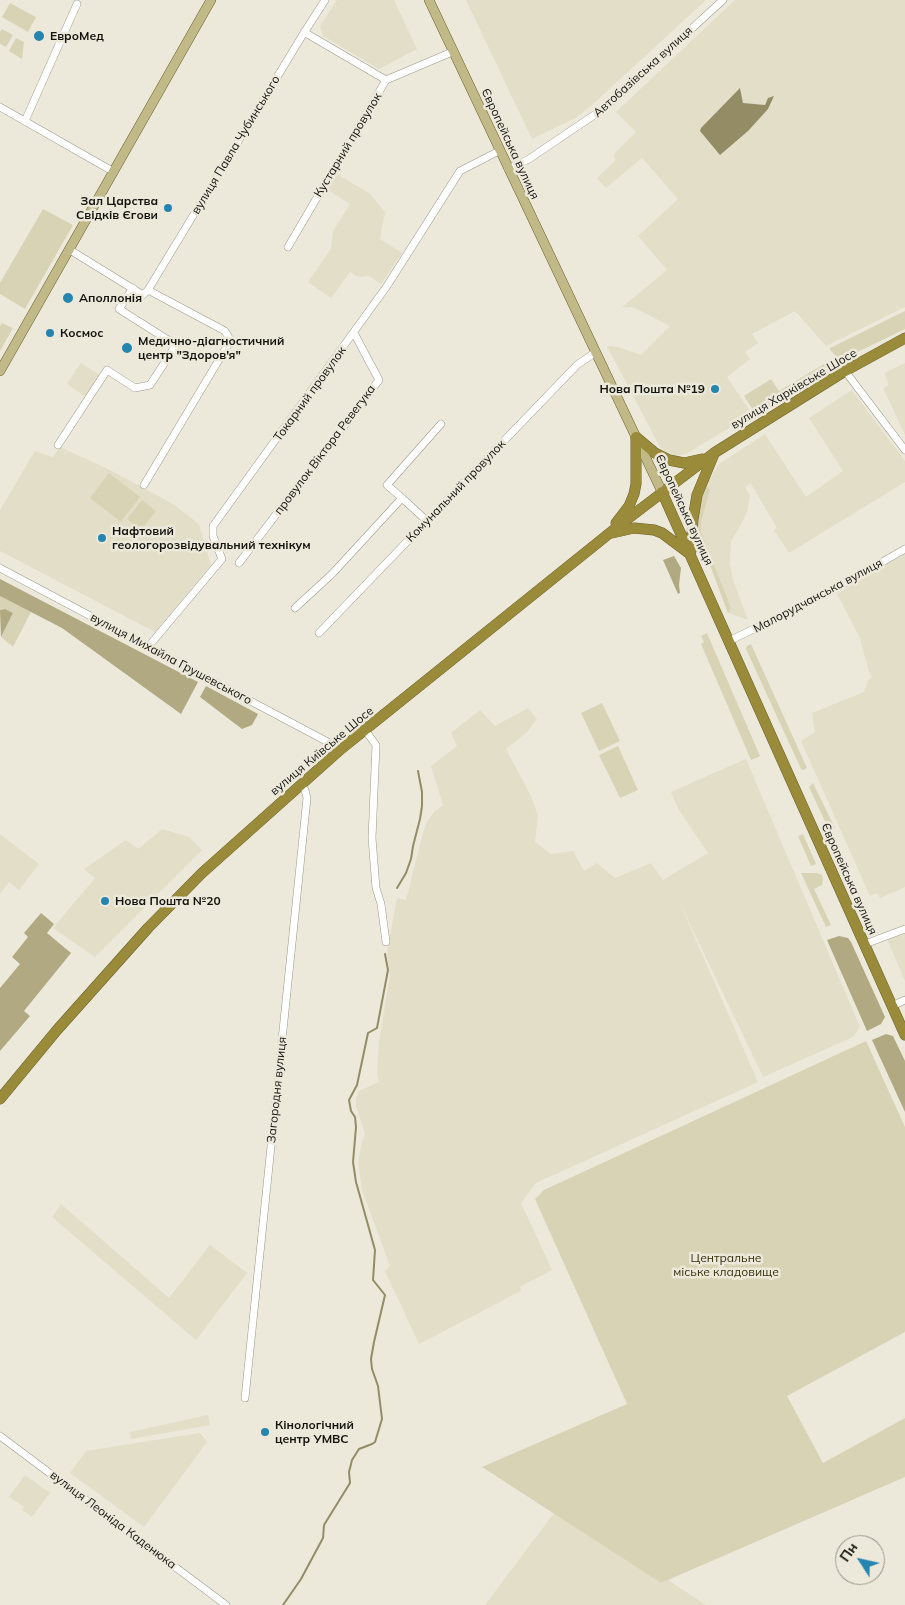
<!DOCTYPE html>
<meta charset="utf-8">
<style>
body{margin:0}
#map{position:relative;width:905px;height:1605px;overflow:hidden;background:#ece9db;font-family:Mulish,sans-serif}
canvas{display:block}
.north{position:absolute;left:835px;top:1535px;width:50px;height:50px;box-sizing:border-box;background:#ece9db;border:1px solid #969389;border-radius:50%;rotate:305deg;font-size:14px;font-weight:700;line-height:20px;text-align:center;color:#14130e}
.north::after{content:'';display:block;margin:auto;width:18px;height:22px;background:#2585b1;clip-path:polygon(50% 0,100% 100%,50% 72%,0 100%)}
</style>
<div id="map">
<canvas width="905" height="1605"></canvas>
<div class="north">Пн</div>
</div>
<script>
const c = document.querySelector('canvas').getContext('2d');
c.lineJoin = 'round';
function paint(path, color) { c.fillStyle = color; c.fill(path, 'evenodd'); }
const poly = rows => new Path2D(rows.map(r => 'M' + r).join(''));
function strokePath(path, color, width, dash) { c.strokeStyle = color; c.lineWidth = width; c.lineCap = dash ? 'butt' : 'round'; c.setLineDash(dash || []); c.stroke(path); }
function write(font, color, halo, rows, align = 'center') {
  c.font = font + ' Mulish,sans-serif'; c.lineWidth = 5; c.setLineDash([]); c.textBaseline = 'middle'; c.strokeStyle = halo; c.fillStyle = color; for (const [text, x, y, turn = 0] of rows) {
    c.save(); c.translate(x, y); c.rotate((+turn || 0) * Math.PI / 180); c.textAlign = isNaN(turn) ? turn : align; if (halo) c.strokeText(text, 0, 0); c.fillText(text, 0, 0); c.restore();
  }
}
paint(poly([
 [337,0,394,0,417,49,379,69,323,36,320,26],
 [466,0,706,0,592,105,577,117,532,139],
 [735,0,905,0,905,307,826,346,795,311,752,334,758,343,745,352,750,359,727,377,752,414,686,454,676,456,666,452,660,447,607,346,618,347,641,355,670,326,633,307,622,307,667,270,638,236,678,199,642,158,606,188,597,178,615,161,614,154,636,132,616,112],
 [335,173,369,193,385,212,380,239,402,253,381,284,369,276,358,277,350,272,331,298,308,282,331,249,333,231,350,204,326,189],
 [81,363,100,375,86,397,67,384],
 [905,363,905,435,883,388,889,385,884,373],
 [852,390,905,461,905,482,789,553,774,530,777,528,751,484,745,487,750,496,747,512,738,530,731,541,730,564,733,580,748,620,728,613,698,533,704,488,719,464,765,434,806,497,843,471,809,418],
 [60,447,110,470,173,504,199,524,211,565,155,632,0,551,0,510,6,500,35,451,53,457],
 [905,553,905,887,880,898,877,893,870,896,801,741,815,732,812,713,864,692,868,680,872,677,869,672,860,638,837,594],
 [528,708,537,719,527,732,506,749,531,796,538,816,535,842,551,854,573,851,584,871,597,863,615,878,651,863,663,880,708,853,679,810,671,792,746,759,860,1027,853,1037,763,1077,678,899,758,1082,536,1183,521,1203,552,1270,520,1287,521,1291,419,1344,385,1271,390,1266,362,1190,358,1163,362,1142,365,1134,356,1106,356,1099,359,1091,379,1082,377,1074,379,1042,390,974,387,953,397,898,406,900,423,833,427,822,434,812,443,805,431,766,457,746,451,733,480,710,495,726],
 [162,829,189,837,202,850,95,957,53,928,95,878,84,869,126,840,138,849],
 [0,834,39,864,19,890,9,882,0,894],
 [905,932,905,981,887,939],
 [61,1204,169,1298,210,1245,247,1273,196,1340,52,1217],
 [208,1415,210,1425,131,1439,130,1432],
 [200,1433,207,1442,144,1527,70,1473,86,1451],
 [25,1475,50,1493,32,1517,22,1510,24,1507,9,1497],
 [554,1513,661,1583,668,1580,706,1605,485,1605]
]), '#e2dec8');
paint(poly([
 [10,3,36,17,28,32,2,17],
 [2,29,13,35,6,47,0,44,0,32],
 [16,38,24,42,22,59,9,51],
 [43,209,73,225,25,309,0,294,0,283],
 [905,311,905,329,843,359,837,357,830,350,830,348],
 [2,323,13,328,0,351,0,326],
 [829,361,833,364,833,369,756,415,744,396,771,379,779,391],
 [109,473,140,497,121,522,90,498],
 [708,487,710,490,701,522,701,532,731,608,728,613,698,533,699,508,704,488],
 [142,500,156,511,141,530,127,519],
 [0,596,31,612,13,647,1,637,13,613,5,609,0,610],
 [707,633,760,756,751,760,701,644,704,642,701,636],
 [751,644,807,768,803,770,801,769,746,649,747,646],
 [602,703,620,741,599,751,581,713],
 [618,746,638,790,620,798,599,755],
 [813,783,835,828,829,830,809,787],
 [803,834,816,864,811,866,798,836],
 [801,873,817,873,822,875,823,880,822,885,814,889,831,925,826,927],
 [866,1041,905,1127,905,1332,787,1396,823,1463,905,1418,905,1477,661,1583,482,1467,627,1404,535,1199,544,1190]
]), '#d9d3b6');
paint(poly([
 [674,556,681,568,679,585,680,593,678,594,663,560],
 [0,579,198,682,181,714,62,628,0,596],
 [5,609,13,613,1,637,0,610],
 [206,686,258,714,252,725,242,729,200,697],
 [41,913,54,924,47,933,71,953,24,1011,30,1016,0,1051,0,988,20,964,12,957,28,937,24,933],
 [839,936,848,938,851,942,885,1017,881,1024,867,1031,827,940],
 [886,1034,893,1036,905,1061,905,1112,872,1040]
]), '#b1a981');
paint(poly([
 [740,88,743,103,765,105,768,98,774,96,768,109,748,131,720,155,700,131,701,128]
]), '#938c65');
strokePath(poly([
 [397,888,406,873,411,859,413,846,420,819,422,806,422,792,418,771],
 [283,1605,301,1579,323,1538,324,1525,350,1483,349,1472,352,1460,359,1449,372,1444,375,1442,382,1419,378,1386,372,1369,371,1359,374,1342,385,1295,373,1280,375,1250,356,1182,353,1162,356,1127,355,1117,351,1111,349,1100,357,1085,368,1033,377,1028,388,970,385,954]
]), '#938c65', 2);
const minor = poly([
 [304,32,386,80],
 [0,107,114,172],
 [25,121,77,4],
 [508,169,529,159,606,107,723,0],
 [288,247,386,80,452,52],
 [70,250,143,295,148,290,225,331,229,338,228,345,217,363,144,485],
 [148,290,302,36,325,0],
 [845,371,905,450],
 [58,445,107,370,135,388,150,385,176,345,119,309,133,288],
 [402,498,427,521],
 [239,563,379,380,354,333],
 [0,568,341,749],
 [295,608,332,574,402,498,387,485,441,424],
 [319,633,577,365,596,352],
 [729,641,833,590,905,549],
 [148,647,222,559,213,536,213,526,387,286,460,171,499,151],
 [365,730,376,745,372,838,376,888,381,904,386,942],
 [865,944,905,929],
 [892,1006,905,1000],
 [245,1398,307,798,305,790,300,785],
 [0,1436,226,1605]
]);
const major = poly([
 [429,0,662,492],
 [0,371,211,0]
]);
const highway = poly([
 [636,437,655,453,669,460,684,463,702,459],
 [662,492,905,1035],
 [616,523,629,506,634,494,636,484,636,437],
 [612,533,634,528,654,530,662,533,690,554],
 [691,551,693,519,697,495,714,454],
 [0,1099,57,1030,148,928,202,873,341,749,621,524,714,453,845,371,905,338]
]);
strokePath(minor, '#9b998b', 8);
strokePath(major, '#6b612b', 10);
strokePath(highway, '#6b612b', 11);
strokePath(minor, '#fff', 7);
strokePath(major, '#c2b989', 9);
strokePath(highway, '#9a8b3a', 10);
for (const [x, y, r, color] of [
 [39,36,6,"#2585b1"],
 [168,208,5,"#2585b1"],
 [68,298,6,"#2585b1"],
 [50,333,5,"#2585b1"],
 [127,348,6,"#2585b1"],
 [715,389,5,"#2585b1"],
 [102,538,5,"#2585b1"],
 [105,901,5,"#2585b1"],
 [265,1432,5,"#2585b1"]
]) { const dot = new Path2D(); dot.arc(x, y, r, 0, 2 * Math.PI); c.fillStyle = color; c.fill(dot); strokePath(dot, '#ece9db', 2); }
write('bold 12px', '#14130e', '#ece9db', [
 ["ЕвроМед",50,36],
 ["Зал Царства",158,201,"right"],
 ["Cвідків Єгови",158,215,"right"],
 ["Аполлонія",79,298],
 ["Космос",60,333],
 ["Медично-діагностичний",138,341],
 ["центр \"Здоров'я\"",138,355],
 ["Нова Пошта №19",705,389,"right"],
 ["Нафтовий",112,531],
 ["геологорозвідувальний технікум",112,545],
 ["Нова Пошта №20",115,901],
 ["Кінологічний",275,1425],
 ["центр УМВС",275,1439]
], 'left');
write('12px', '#14130e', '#ece9db', [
 ["Автобазівська вулиця",643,72,-42],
 ["Європейська вулиця",510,144,65],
 ["вулиця Павла Чубинського",236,145,-59],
 ["Кустарний провулок",348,145,-59],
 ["вулиця Харківське Шосе",794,389,-31],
 ["Токарний провулок",310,394,-54],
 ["провулок Віктора Ревегука",325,450,-53],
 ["Комунальний провулок",456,491,-46],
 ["Європейська вулиця",684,510,65],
 ["Малорудчанська вулиця",818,596,-28],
 ["вулиця Михайла Грушевського",171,659,28],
 ["вулиця Київське Шосе",322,751,-40],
 ["Європейська вулиця",849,879,66],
 ["Загородня вулиця",277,1090,-84],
 ["вулиця Леоніда Каденюка",113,1520,37]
]);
write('12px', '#352f0c', '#ece9db', [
 ["Центральне",726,1258],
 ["міське кладовище",726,1272]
]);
</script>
